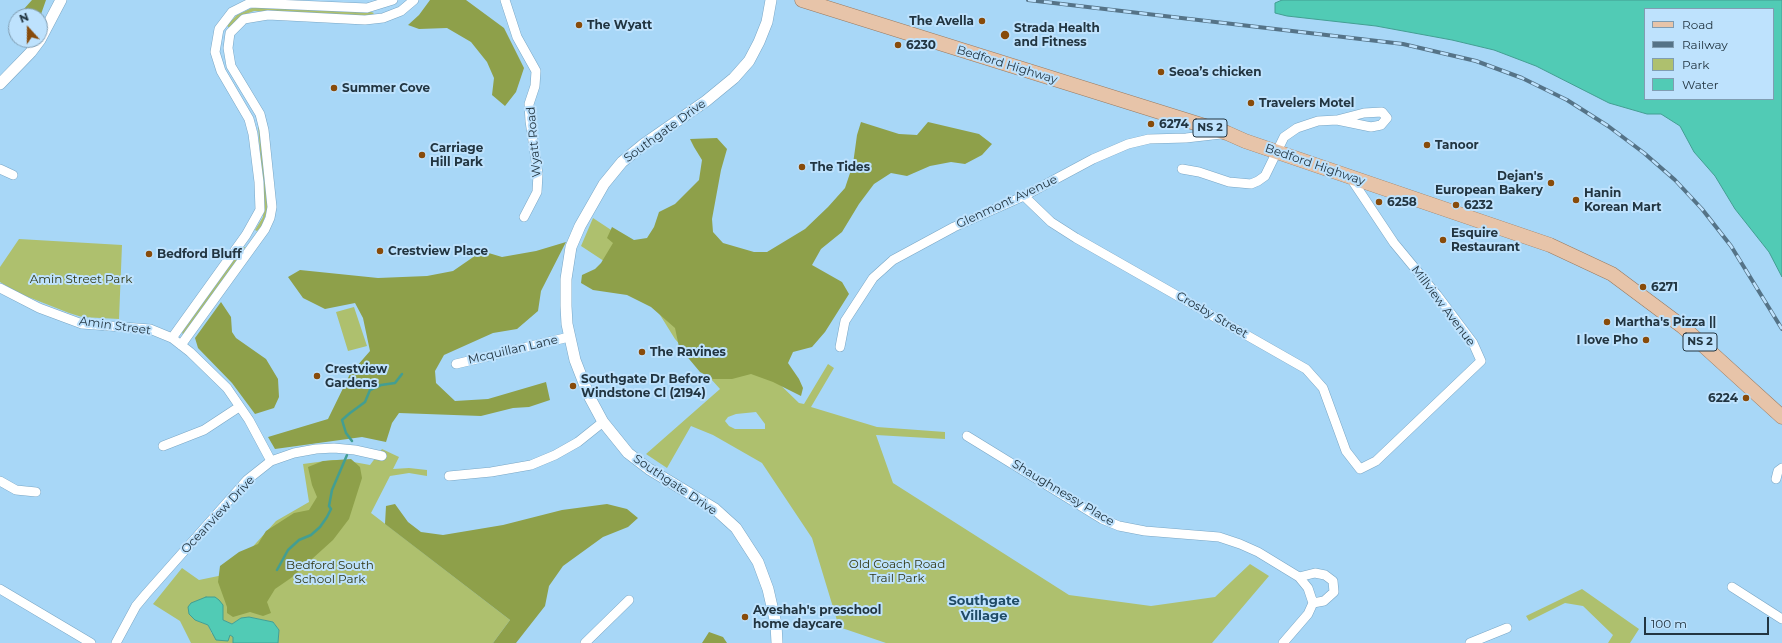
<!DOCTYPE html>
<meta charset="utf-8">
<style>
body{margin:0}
#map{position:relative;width:1782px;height:643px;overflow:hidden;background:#a8d7f7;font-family:Montserrat,sans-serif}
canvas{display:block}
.legend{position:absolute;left:1644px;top:8px;width:130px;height:92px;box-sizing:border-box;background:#bee2fd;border:1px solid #809db2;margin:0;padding:5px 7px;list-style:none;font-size:12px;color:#223541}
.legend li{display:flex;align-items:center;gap:8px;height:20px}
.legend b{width:20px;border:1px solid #809db2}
.north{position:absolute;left:8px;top:8px;width:40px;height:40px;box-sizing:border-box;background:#bee2fd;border:1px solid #809db2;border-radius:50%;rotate:339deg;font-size:11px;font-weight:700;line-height:16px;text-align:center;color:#223541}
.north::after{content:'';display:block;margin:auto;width:14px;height:18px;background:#884b0a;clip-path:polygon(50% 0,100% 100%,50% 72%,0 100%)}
.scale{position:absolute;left:1644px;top:617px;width:125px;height:18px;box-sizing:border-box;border:2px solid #223541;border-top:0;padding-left:5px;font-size:12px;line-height:14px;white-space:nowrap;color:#223541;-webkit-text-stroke:3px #bee2fd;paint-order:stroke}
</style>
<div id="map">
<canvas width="1782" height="643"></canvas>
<ul class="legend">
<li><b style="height:5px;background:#e7c4a9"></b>Road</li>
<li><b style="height:5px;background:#557387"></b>Railway</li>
<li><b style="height:11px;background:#aec06e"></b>Park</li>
<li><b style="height:11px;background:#51cbb5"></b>Water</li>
</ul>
<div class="north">N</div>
<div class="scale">100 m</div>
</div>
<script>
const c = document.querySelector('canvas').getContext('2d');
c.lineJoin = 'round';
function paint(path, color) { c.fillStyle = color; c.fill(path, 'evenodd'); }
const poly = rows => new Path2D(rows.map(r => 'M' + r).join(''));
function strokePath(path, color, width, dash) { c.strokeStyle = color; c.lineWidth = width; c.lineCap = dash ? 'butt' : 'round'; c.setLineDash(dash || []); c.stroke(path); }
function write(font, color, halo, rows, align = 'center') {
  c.font = font + ' Montserrat,sans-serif'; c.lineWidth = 4; c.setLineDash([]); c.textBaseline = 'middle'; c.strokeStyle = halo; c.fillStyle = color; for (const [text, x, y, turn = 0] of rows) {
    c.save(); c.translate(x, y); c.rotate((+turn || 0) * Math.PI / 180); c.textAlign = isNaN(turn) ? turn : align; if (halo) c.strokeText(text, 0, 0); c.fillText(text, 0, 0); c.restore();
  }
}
paint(poly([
 [254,7,371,12,374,13,371,16,254,11,246,14,230,27,228,27,227,25,237,15],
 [258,125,261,126,268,208,262,226,257,231,255,230,263,217,264,200],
 [593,218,640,249,799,403,804,404,828,364,834,368,811,407,877,427,945,432,945,439,876,435,893,483,1069,595,1151,606,1215,597,1250,564,1269,576,1212,643,886,643,839,627,812,538,762,463,713,435,691,426,667,468,646,454,720,389,675,339,642,286,581,246],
 [756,412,765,424,765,429,735,429,729,426,725,421,728,417,736,414],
 [19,239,122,245,119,319,82,317,69,313,18,293,0,282,0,267],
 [243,247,245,247,242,253,229,272,183,335,182,332],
 [354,307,367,346,348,351,336,312],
 [382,449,399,457,393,469,409,468,427,470,427,476,409,473,390,476,371,513,510,620,493,643,278,643,279,630,273,622,249,617,241,618,232,624,223,620,223,605,195,620,208,625,212,634,233,636,233,643,191,643,180,621,153,604,182,568,199,580,228,574,276,521,309,502,303,464,333,460,348,461,370,465],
 [1582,589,1639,629,1630,643,1608,643,1613,635,1583,606,1565,603,1529,621,1526,616]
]), '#aec06e');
paint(poly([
 [32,0,46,0,40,17,21,16,23,10],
 [430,0,466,0,504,28,524,68,516,92,505,106,492,95,494,78,487,62,471,42,447,28,419,29,408,25,419,15],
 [861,122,899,134,917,135,928,122,979,134,992,144,982,155,965,164,951,162,930,166,907,176,891,173,874,184,859,204,842,232,821,249,812,265,842,282,849,294,825,332,812,347,793,352,788,363,799,379,803,388,801,396,773,382,751,374,732,379,713,379,700,372,679,347,675,328,651,307,627,295,593,290,581,283,582,275,595,269,601,263,613,243,607,238,612,227,634,240,647,238,654,227,659,212,675,204,699,180,702,160,694,147,690,139,717,138,727,149,721,170,712,219,713,232,723,243,754,252,767,252,805,229,828,207,845,188,853,164,857,135],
 [566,242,541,291,538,311,517,329,493,333,444,355,435,371,436,383,455,401,488,399,546,382,550,400,529,407,513,408,481,416,399,413,392,423,386,442,362,437,275,449,268,437,328,419,350,374,370,351,363,318,355,303,325,309,303,298,288,277,300,270,378,278,427,276,453,271,482,251,502,257,536,251],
 [221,302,231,317,232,332,236,338,266,359,278,379,279,397,274,408,255,414,232,383,198,348,195,338],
 [351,459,360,467,362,478,349,519,333,540,291,578,275,589,267,602,271,613,263,616,250,612,233,617,227,613,227,607,218,582,220,566,239,552,258,544,266,531,294,513,309,510,317,497,312,485,308,467,323,461],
 [395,504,408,522,421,532,443,535,503,525,562,510,607,504,627,509,638,518,628,527,603,537,563,566,549,586,545,606,516,643,493,643,510,620,385,524,386,506],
 [709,632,723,637,727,643,702,643]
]), '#8ea04a');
const water = poly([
 [1282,0,1782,0,1782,277,1769,252,1735,209,1715,176,1694,152,1680,126,1661,114,1647,114,1609,103,1536,66,1494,50,1452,40,1376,26,1287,16,1275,13,1275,3,1282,0],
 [1645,9,1773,9,1773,99,1645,99,1645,9],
 [206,597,215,597,219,600,223,605,223,620,232,624,241,618,249,617,273,622,279,630,278,643,233,643,233,637,230,635,228,641,216,640,208,625,195,620,189,614,188,607,191,603,206,597]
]);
paint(water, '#51cbb5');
strokePath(water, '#439e92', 1);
strokePath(poly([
 [352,441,346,433,342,420,350,413,365,402,370,390,381,385,395,383,402,374],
 [277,570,288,550,299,540,311,535,320,527,327,517,331,509,329,506,332,490,347,455]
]), '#439e92', 2.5);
const minor = poly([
 [505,0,517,37,536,71,535,86,529,104,530,121,538,174,537,192,524,217],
 [0,169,13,175],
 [1182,169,1199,172,1229,182,1251,184,1258,181,1265,176,1284,137,1297,128,1318,121,1337,120,1371,127,1381,125,1387,118,1382,112,1364,113,1337,120],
 [1024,196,1051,222,1076,238,1306,369,1323,388,1346,451,1360,469,1376,461,1481,361,1473,343,1437,295,1394,243,1350,177],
 [0,288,39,308,82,324,150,329,172,338,190,352,227,388,249,420,271,461],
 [172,338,246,235,260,210,259,182,253,134,249,119,221,71,215,52,219,29,232,12,250,3,367,8,393,0],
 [181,345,265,229,270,218,272,207,264,130,260,114,231,66,228,48,230,33,244,19,268,15,365,20,383,18,401,11,414,0],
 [840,347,845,321,873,278,893,260,954,227,1024,196,1093,159,1128,144,1149,139,1186,138,1221,134],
 [456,364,569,337],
 [967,436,1102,519,1119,526,1145,531,1219,537,1240,544,1258,552,1299,577,1308,588,1313,603,1308,614,1283,643],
 [163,446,204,430,239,407],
 [449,476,491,472,531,465,555,455,578,442,603,422],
 [1776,479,1778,471,1782,468],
 [0,481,16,490,36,492],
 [1299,577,1315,573,1325,575,1333,581,1334,592,1324,601,1313,603],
 [1732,587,1782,619],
 [0,589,91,643],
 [116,643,136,606,146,594,247,480,271,461,294,453,316,449,334,448,355,450,382,456],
 [585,643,629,600],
 [1470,643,1507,628]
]);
const tertiary = poly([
 [771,0,767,22,759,42,749,61,734,78,706,101,644,144,622,162,604,184,580,226,571,247,566,279,566,306,567,324,575,360,589,396,603,422,628,453,649,469,715,509,736,528,758,562,768,589,776,624,777,643],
 [40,40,61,0],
 [0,84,31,52,40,40]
]);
const primary = poly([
 [802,0,1227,133,1245,141,1550,245,1612,274,1683,327,1782,417]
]);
strokePath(minor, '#79a6c5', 10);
strokePath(tertiary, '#79a6c5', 12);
strokePath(primary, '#98795f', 15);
strokePath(minor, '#fff', 9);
strokePath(tertiary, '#fff', 11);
strokePath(primary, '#e7c4a9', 14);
const rail = poly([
 [1028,0,1403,44,1476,61,1522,78,1567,100,1608,126,1644,153,1675,180,1702,209,1731,246,1782,329]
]);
strokePath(rail, '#557387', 4);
strokePath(rail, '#bee2fd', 2.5, [8]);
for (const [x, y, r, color] of [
 [982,21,4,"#884b0a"],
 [579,25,4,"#884b0a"],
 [1005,35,5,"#884b0a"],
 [898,45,4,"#884b0a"],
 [1161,72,4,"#884b0a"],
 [334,88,4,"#884b0a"],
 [1251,103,4,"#884b0a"],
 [1151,124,4,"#884b0a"],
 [1427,145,4,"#884b0a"],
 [422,155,4,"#884b0a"],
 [802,167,4,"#884b0a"],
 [1551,183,4,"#884b0a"],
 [1576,200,4,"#884b0a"],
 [1379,202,4,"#884b0a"],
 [1456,205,4,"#884b0a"],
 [1443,240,4,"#884b0a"],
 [380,251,4,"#884b0a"],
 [149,254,4,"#884b0a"],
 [1643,287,4,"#884b0a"],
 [1607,322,4,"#884b0a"],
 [1646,340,4,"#884b0a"],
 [642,352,4,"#884b0a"],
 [317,376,4,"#884b0a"],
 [573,386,4,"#884b0a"],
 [1746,398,4,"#884b0a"],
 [745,617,4,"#884b0a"]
]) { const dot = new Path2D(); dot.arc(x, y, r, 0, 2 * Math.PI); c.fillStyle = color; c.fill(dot); strokePath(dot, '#bee2fd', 1.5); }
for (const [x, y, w] of [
 [1210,128,34],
 [1700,342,34]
]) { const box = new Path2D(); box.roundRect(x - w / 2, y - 9, w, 18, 3); c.fillStyle = '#bee2fd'; c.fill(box); strokePath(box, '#223541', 1); }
write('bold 11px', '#223541', null, [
 ["NS 2",1210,128],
 ["NS 2",1700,342]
]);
write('bold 12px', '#223541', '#bee2fd', [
 ["The Avella",974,21,"right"],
 ["The Wyatt",587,25],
 ["Strada Health",1014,28],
 ["and Fitness",1014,42],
 ["6230",906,45],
 ["Seoa’s chicken",1169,72],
 ["Summer Cove",342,88],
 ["Travelers Motel",1259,103],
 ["6274",1159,124],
 ["Tanoor",1435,145],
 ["Carriage",430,148],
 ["Hill Park",430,162],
 ["The Tides",810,167],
 ["Dejan's",1543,176,"right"],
 ["European Bakery",1543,190,"right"],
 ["Hanin",1584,193],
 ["Korean Mart",1584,207],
 ["6258",1387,202],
 ["6232",1464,205],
 ["Esquire",1451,233],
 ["Restaurant",1451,247],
 ["Crestview Place",388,251],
 ["Bedford Bluff",157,254],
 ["6271",1651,287],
 ["Martha's Pizza ||",1615,322],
 ["I love Pho",1638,340,"right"],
 ["The Ravines",650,352],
 ["Crestview",325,369],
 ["Gardens",325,383],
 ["Southgate Dr Before",581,379],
 ["Windstone Cl (2194)",581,393],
 ["6224",1738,398,"right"],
 ["Ayeshah's preschool",753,610],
 ["home daycare",753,624]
], 'left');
write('12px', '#223541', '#bee2fd', [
 ["Bedford Highway",1007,65,17],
 ["Southgate Drive",665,131,-36],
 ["Wyatt Road",534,142,-95],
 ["Bedford Highway",1315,165,19],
 ["Glenmont Avenue",1007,202,-25],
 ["Millview Avenue",1443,306,53],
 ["Crosby Street",1212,315,30],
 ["Amin Street",115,326,8],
 ["Mcquillan Lane",513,350,-13],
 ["Southgate Drive",675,485,34],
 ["Shaughnessy Place",1063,493,31],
 ["Oceanview Drive",218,515,-47]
]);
write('12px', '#303713', '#bee2fd', [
 ["Amin Street Park",81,279],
 ["Old Coach Road",897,564],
 ["Trail Park",897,578],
 ["Bedford South",330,565],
 ["School Park",330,579]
]);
write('bold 13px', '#204b66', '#bee2fd', [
 ["Southgate",984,601],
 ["Village",984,616]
]);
</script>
